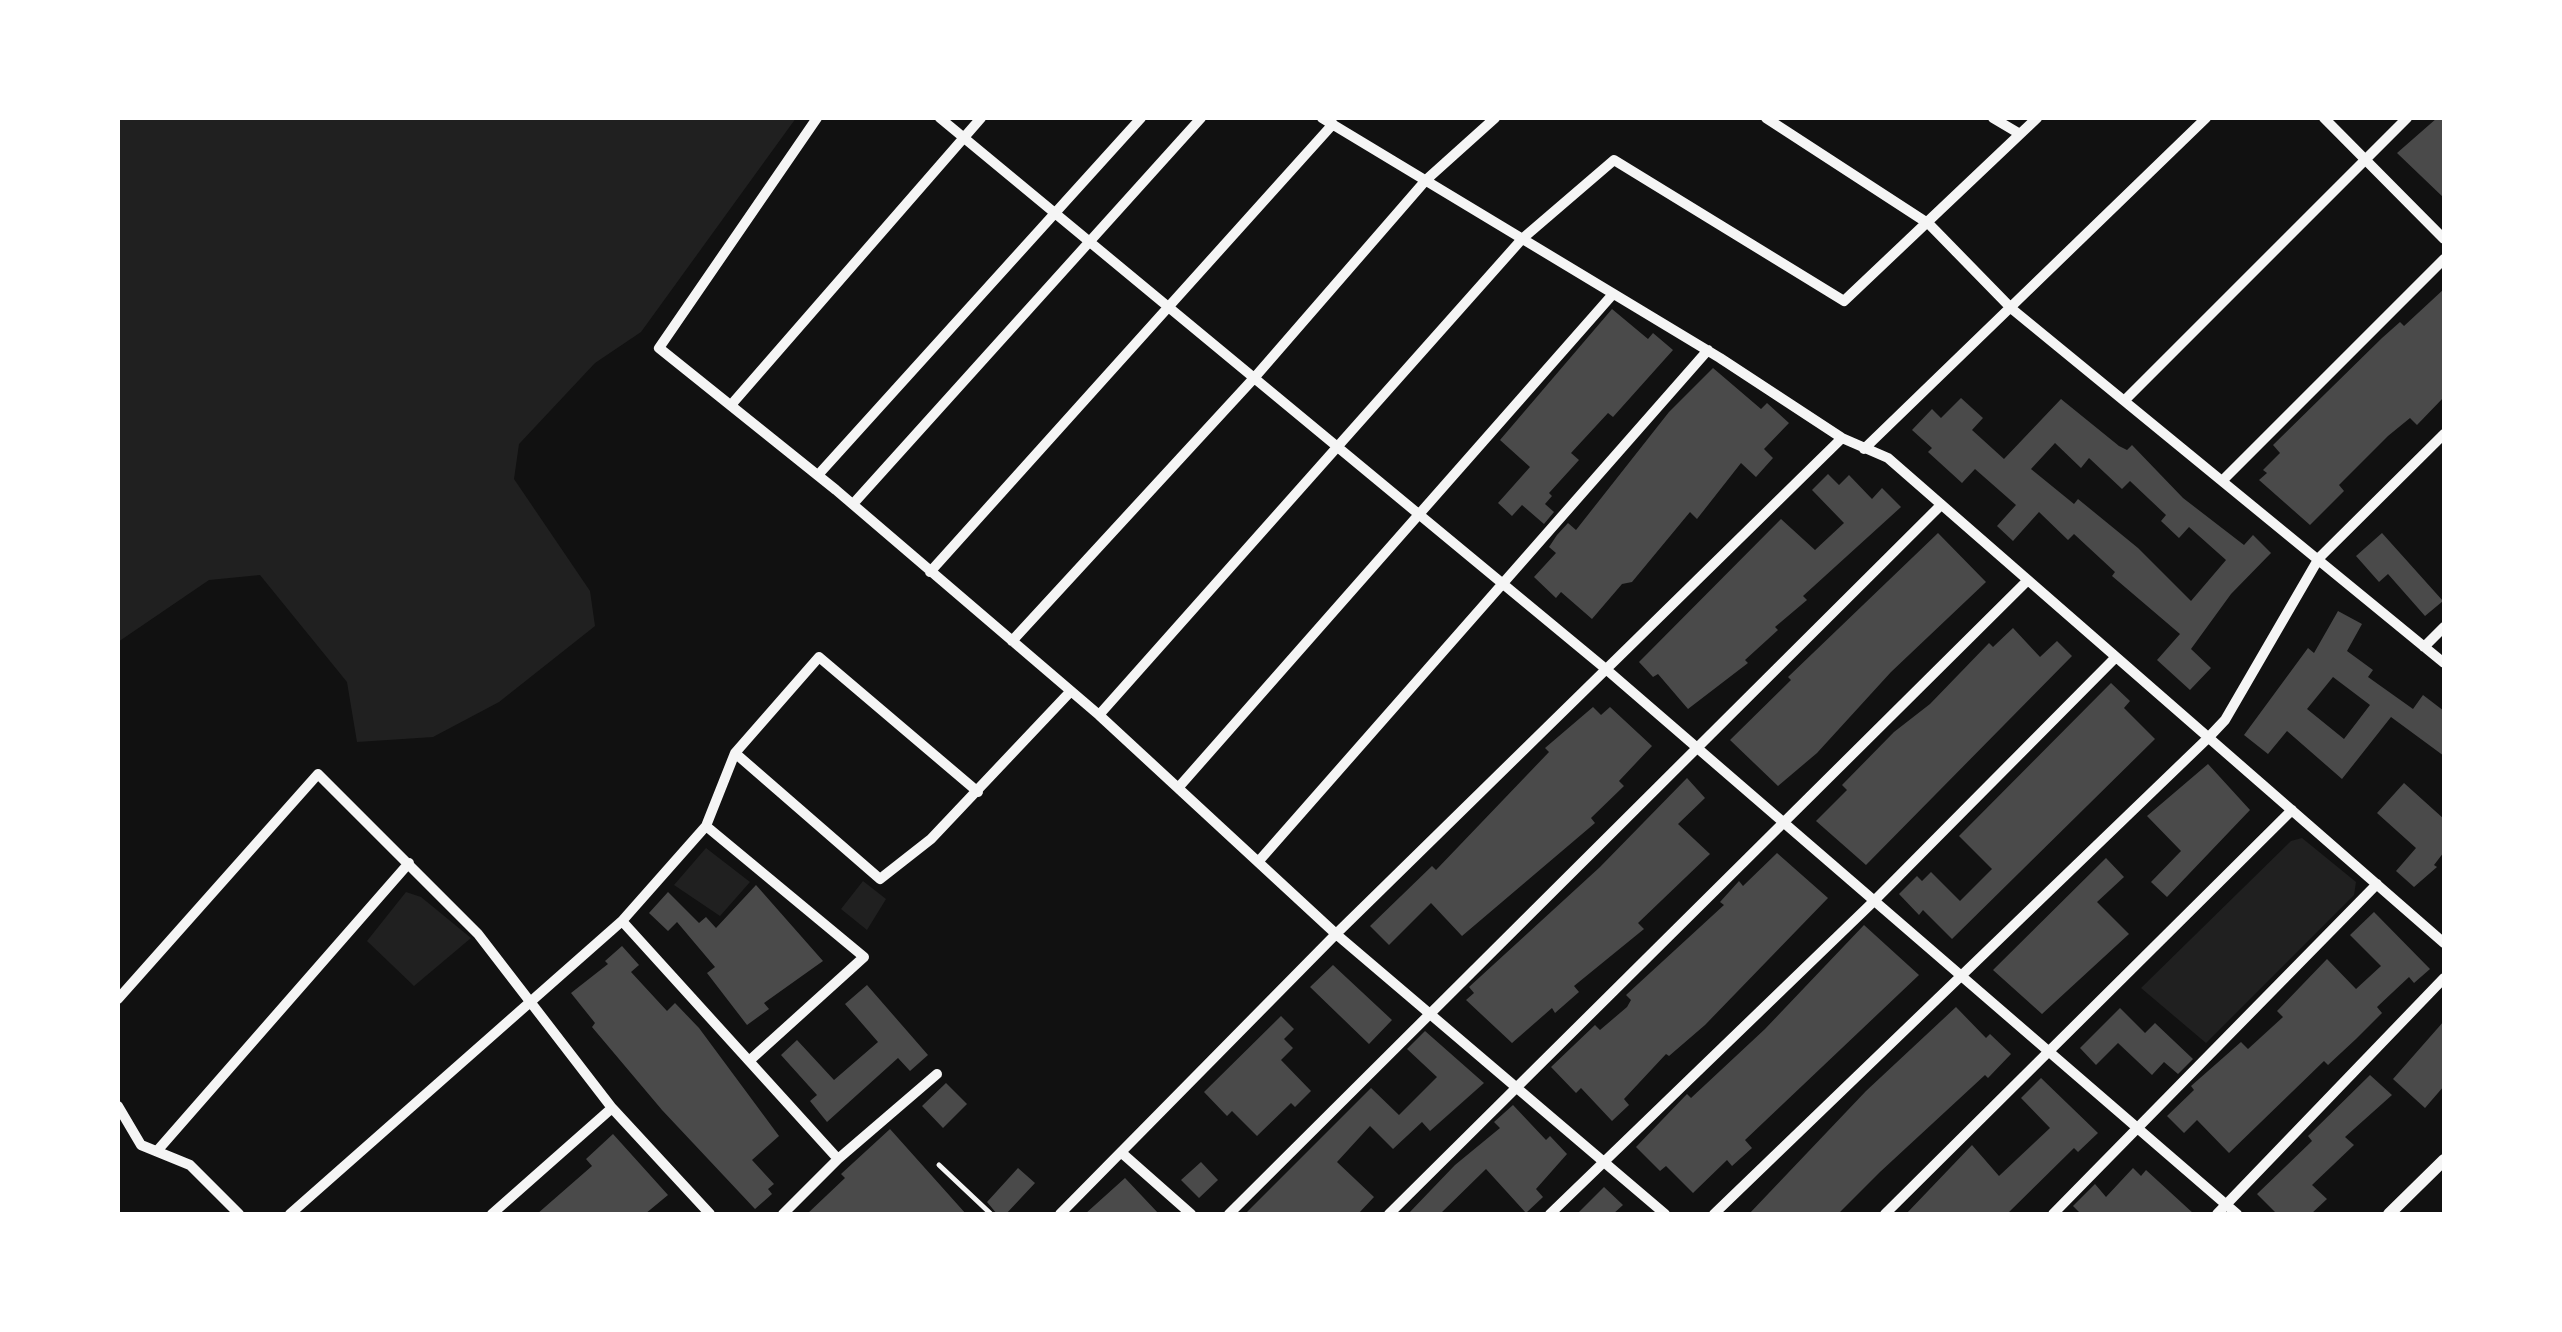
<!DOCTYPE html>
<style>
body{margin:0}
#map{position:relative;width:2562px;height:1332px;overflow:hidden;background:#111;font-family:"Alegreya Sans",sans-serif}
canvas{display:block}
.frame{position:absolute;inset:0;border:120px solid #fff;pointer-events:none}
</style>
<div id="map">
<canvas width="2562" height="1332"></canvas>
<div class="frame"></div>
</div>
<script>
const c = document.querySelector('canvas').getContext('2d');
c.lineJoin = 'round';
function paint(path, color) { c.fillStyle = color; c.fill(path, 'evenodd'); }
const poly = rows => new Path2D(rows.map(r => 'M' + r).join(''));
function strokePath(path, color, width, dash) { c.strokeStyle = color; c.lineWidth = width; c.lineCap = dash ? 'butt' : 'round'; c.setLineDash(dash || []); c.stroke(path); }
paint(poly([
 [118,118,796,118,641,332,595,363,519,444,514,479,590,591,595,626,499,702,433,737,357,742,347,682,260,575,209,580,118,642],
 [2302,838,2356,882,2354,895,2206,1043,2141,988,2291,841],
 [706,848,750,882,720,916,674,885],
 [863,881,886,899,867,930,841,909],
 [406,892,421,897,471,938,414,986,367,941]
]), '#202020');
paint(poly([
 [2437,118,2444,118,2444,198,2397,153],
 [2444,289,2444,397,2417,425,2410,418,2388,436,2339,485,2344,491,2310,525,2259,480,2267,473,2263,470,2280,453,2273,445,2382,338,2400,322,2404,326],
 [1612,309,1648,339,1653,333,1673,350,1613,417,1608,413,1571,453,1579,460,1549,493,1552,496,1545,504,1554,512,1544,524,1522,505,1512,516,1498,503,1530,467,1500,440],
 [1713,368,1761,409,1767,403,1789,423,1764,449,1773,458,1756,477,1741,463,1697,519,1690,512,1632,582,1622,584,1592,619,1561,592,1556,598,1534,577,1556,553,1549,547,1557,535,1568,523,1576,530,1669,412],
 [1961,398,1983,418,1972,430,2004,459,2061,399,2119,446,2127,450,2132,445,2183,498,2244,545,2253,535,2271,553,2231,594,2191,649,2211,668,2190,690,2157,660,2180,634,2112,576,2115,572,2074,534,2068,540,2039,512,2013,541,1997,526,2016,505,1975,469,1962,483,1928,452,1932,448,1912,430,1932,409,1941,418],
 [2055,443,2081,468,2089,458,2122,489,2130,481,2166,515,2161,521,2179,538,2189,527,2226,560,2191,601,2138,548,2078,499,2074,504,2031,469],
 [1828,474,1839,485,1849,475,1872,499,1882,488,1901,507,1803,596,1807,600,1775,627,1778,630,1745,660,1748,663,1688,709,1658,674,1653,677,1639,662,1781,519,1815,550,1844,523,1812,490],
 [1938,533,1986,582,1891,672,1817,753,1778,786,1730,740,1791,680,1788,677],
 [2382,533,2443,601,2425,616,2388,574,2379,582,2356,556],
 [2338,611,2362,624,2347,651,2373,670,2368,677,2413,709,2423,695,2444,711,2444,756,2391,717,2342,779,2287,731,2268,754,2244,735,2308,648,2314,653],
 [2333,677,2370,705,2344,739,2307,709],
 [2013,628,2040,657,2057,641,2072,656,1866,865,1816,821,1847,790,1842,785,1894,732,1930,704,1989,643,1993,647],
 [2111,683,2130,701,2124,708,2155,739,1952,939,1923,910,1919,915,1899,894,1917,876,1922,881,1931,872,1960,901,1992,869,1959,836],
 [1593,707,1601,715,1610,707,1652,746,1619,781,1624,786,1591,818,1595,823,1462,936,1431,903,1389,945,1370,926,1432,866,1436,870,1549,752,1545,748],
 [2208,764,2250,810,2167,897,2151,882,2181,851,2147,816],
 [1687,778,1705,798,1678,824,1710,854,1638,923,1644,929,1574,986,1579,992,1555,1013,1552,1008,1512,1043,1466,1000,1474,993,1469,987,1600,867],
 [2404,783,2444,819,2444,852,2434,865,2437,867,2414,887,2396,871,2416,848,2377,813],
 [1777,853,1828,898,1705,1025,1669,1056,1666,1054,1624,1099,1629,1105,1612,1121,1581,1088,1576,1093,1551,1067,1595,1025,1600,1030,1627,1007,1631,1000,1626,995,1724,905,1720,902,1739,881,1743,886],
 [2106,858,2124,877,2097,902,2129,934,2042,1014,1993,970],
 [756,885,823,961,764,1003,769,1009,747,1025,707,973,715,967,677,922,668,931,649,913,668,892,699,923,706,917,716,928],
 [2374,912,2430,969,2414,983,2409,977,2377,1007,2382,1013,2356,1039,2328,1065,2324,1061,2229,1153,2197,1120,2184,1133,2167,1116,2194,1090,2191,1086,2241,1042,2248,1049,2283,1017,2277,1011,2327,959,2356,989,2381,966,2350,935],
 [1864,925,1919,975,1745,1140,1752,1148,1732,1166,1727,1160,1693,1193,1666,1166,1660,1171,1636,1147,1687,1094,1691,1098,1765,1029],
 [622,946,639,965,631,972,667,1011,675,1003,699,1028,779,1136,752,1160,774,1184,768,1189,772,1194,755,1209,662,1110,592,1027,595,1023,571,993,608,964,605,961],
 [1333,965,1392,1020,1369,1044,1310,987],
 [867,985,928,1055,910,1071,898,1058,827,1122,810,1101,817,1095,781,1055,797,1040,834,1080,878,1042,845,1004],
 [1956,1007,1986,1038,1990,1034,2011,1054,1988,1078,1985,1075,1880,1172,1838,1214,1749,1214,1866,1091],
 [2120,1008,2145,1033,2155,1023,2193,1059,2178,1074,2164,1062,2152,1075,2118,1043,2096,1065,2080,1048],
 [1281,1016,1294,1029,1284,1039,1293,1048,1281,1060,1311,1091,1295,1107,1291,1103,1257,1136,1232,1111,1227,1116,1204,1092],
 [2444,1021,2444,1086,2425,1108,2393,1079],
 [1425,1031,1484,1083,1430,1131,1422,1122,1393,1149,1370,1126,1337,1162,1374,1197,1358,1214,1245,1214,1371,1088,1399,1115,1437,1077,1407,1049],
 [2370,1075,2392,1095,2345,1137,2354,1145,2312,1185,2327,1199,2311,1214,2277,1214,2257,1194,2312,1141,2308,1136],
 [2041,1078,2098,1133,2078,1152,2074,1148,2007,1214,1906,1214,1972,1145,1999,1176,2050,1128,2021,1098],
 [946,1083,967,1104,943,1128,922,1106],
 [1513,1105,1546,1140,1550,1136,1567,1154,1536,1189,1543,1197,1526,1213,1486,1169,1440,1214,1408,1214,1455,1165,1500,1128,1494,1122],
 [890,1129,966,1214,807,1214,845,1178,841,1174],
 [613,1134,668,1195,645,1214,537,1214,592,1166,586,1159],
 [1201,1162,1218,1180,1199,1198,1181,1180],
 [1018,1168,1035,1183,1006,1214,997,1214,987,1202],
 [2133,1168,2141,1176,2146,1170,2194,1214,2081,1214,2073,1206,2095,1184,2106,1197],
 [1125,1178,1159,1214,1085,1214],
 [1604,1187,1623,1205,1613,1214,1577,1214]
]), '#4a4a4a');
strokePath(poly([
 [939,1165,991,1214]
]), '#f5f5f5', 5);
strokePath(poly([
 [817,118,659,348,836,490,1099,715,1336,934,1665,1214],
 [940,118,1607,670,2237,1214],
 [1322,118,1720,358,1842,438,1888,458,2444,943],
 [1766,118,1929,224,2012,309,2444,663],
 [1993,118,2020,134],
 [2324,118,2444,239],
 [2125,400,2407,118],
 [731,405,981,118],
 [1864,449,2206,118],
 [818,475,1141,118],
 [2223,480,2444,259],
 [853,504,1201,118],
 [930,572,1333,124],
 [1012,641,1255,377,1426,180,1495,118],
 [2424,647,2444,627],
 [1099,715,1522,239,1614,160,1844,301,2037,118],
 [735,753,880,879,931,839,1070,692],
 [1178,788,1613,294],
 [706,826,864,957,749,1061],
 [1258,862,1708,350],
 [622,921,838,1159],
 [118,999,318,774,478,934,612,1108,710,1214],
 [118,1106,141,1145,190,1165,239,1214],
 [157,1151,409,863],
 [1123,1154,1191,1214],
 [290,1214,622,921,706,826,735,753,819,657,978,792],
 [492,1214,612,1108],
 [783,1214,838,1159,937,1074],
 [1060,1214,1336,934,1842,438],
 [1229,1214,1941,505],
 [1389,1214,2028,580],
 [1550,1214,1873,902,2116,657],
 [1714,1214,2208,738,2225,720,2319,558,2444,434],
 [1885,1214,2292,810],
 [2053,1214,2377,884],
 [2217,1214,2444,978]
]), '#f5f5f5', 10);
strokePath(poly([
 [2389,1214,2444,1160]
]), '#f5f5f5', 12);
</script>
